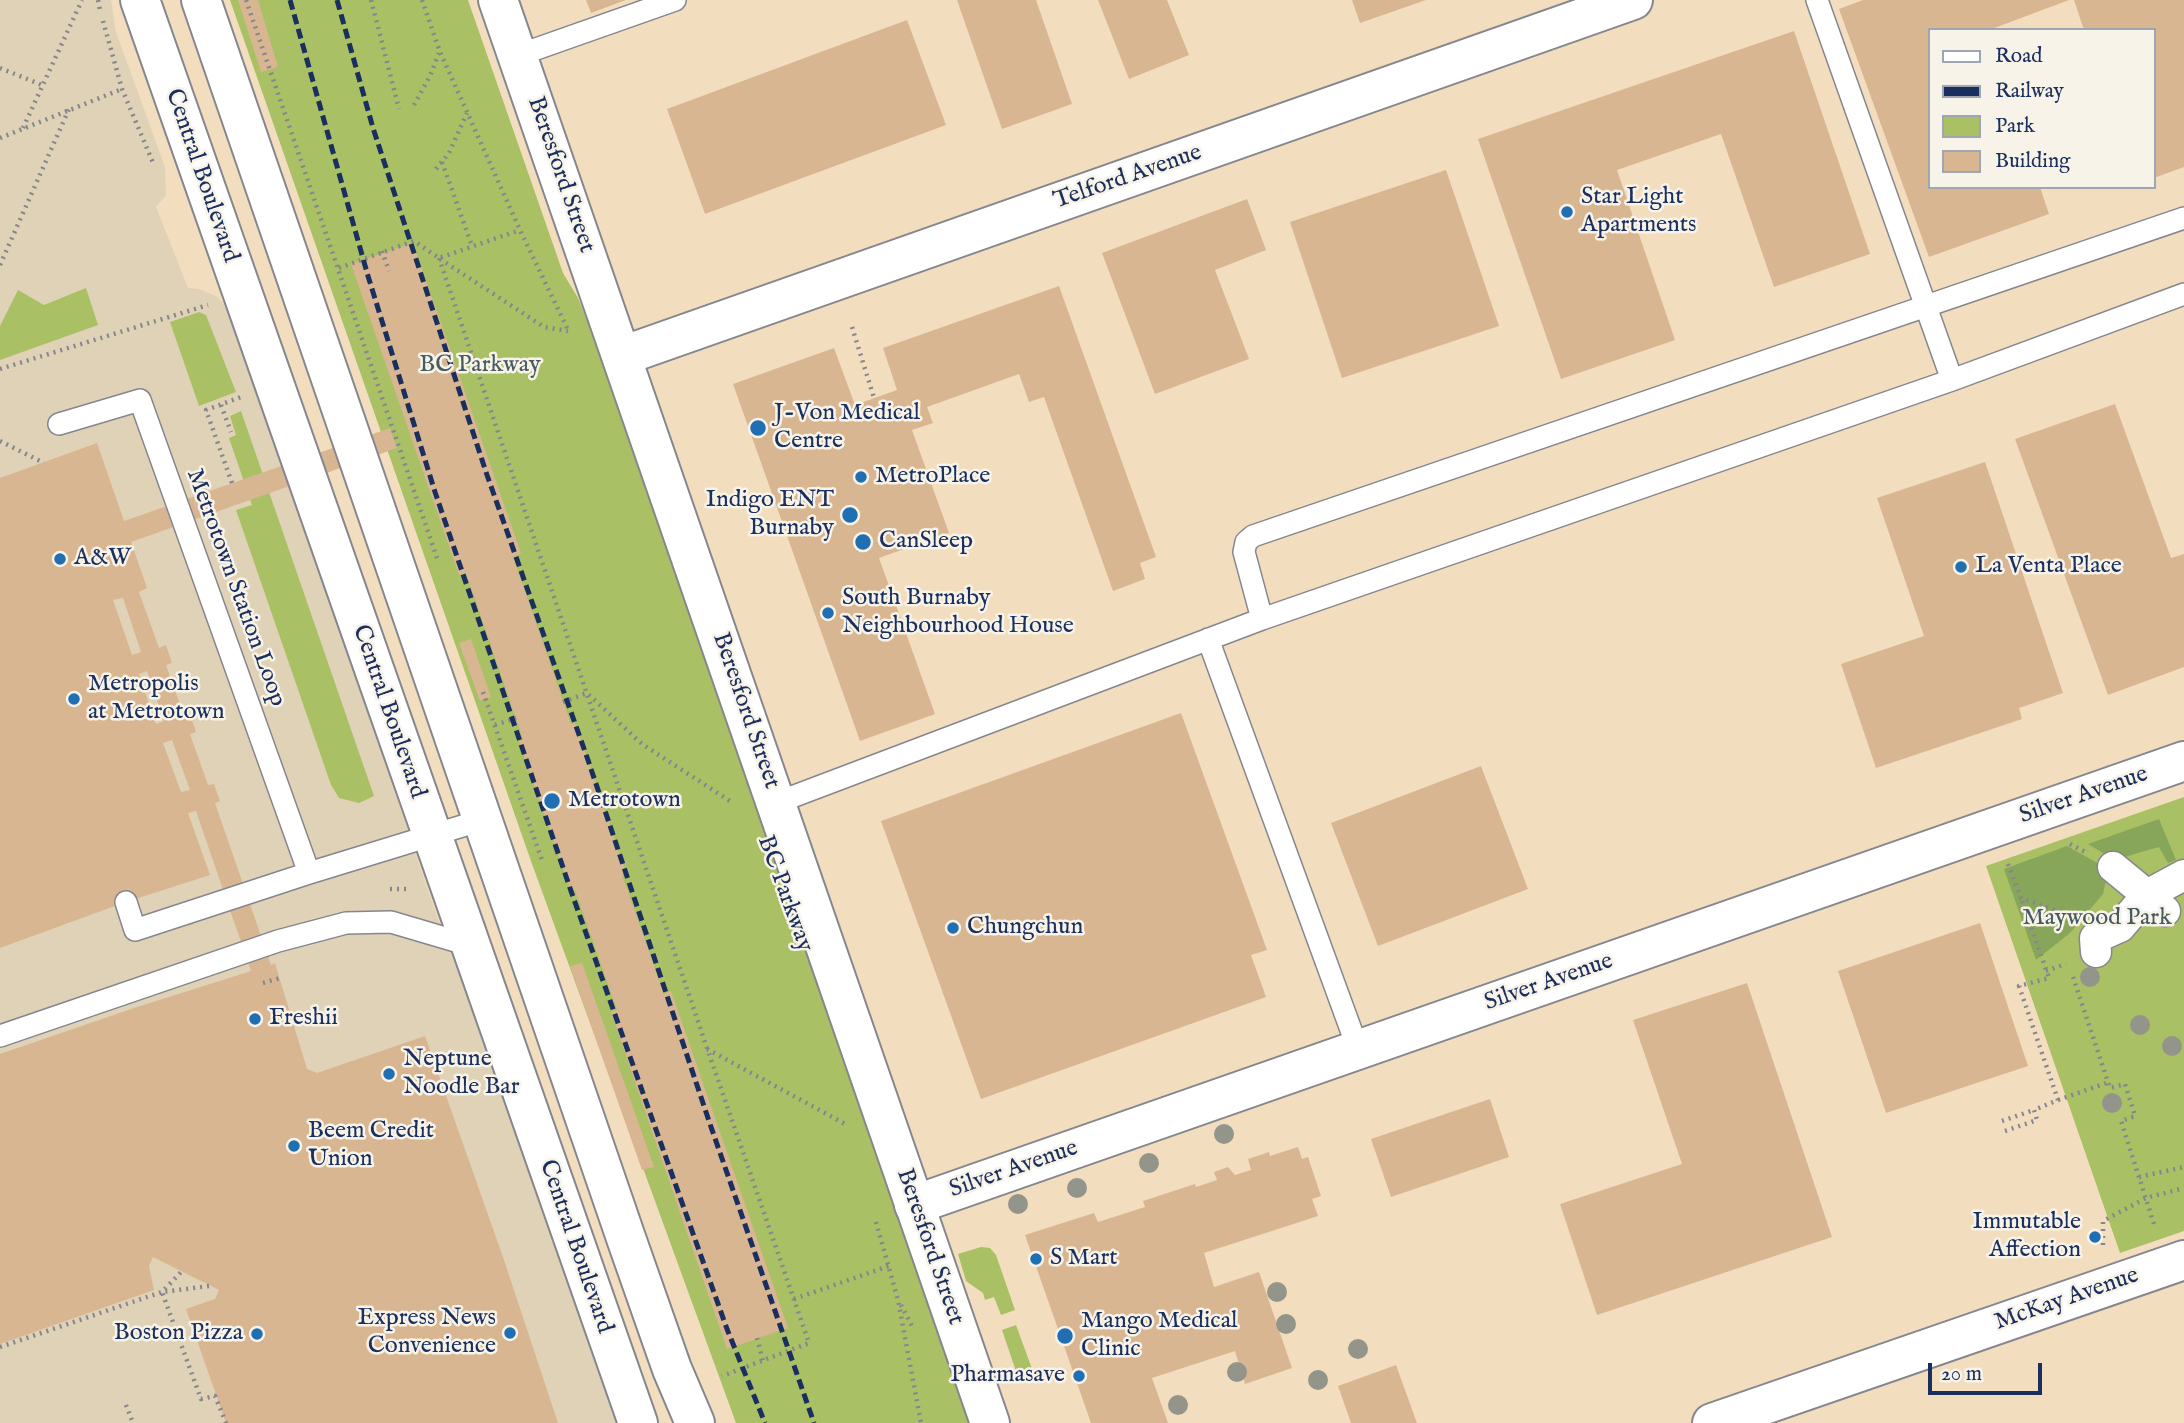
<!DOCTYPE html>
<style>
body{margin:0}
#map{position:relative;width:2184px;height:1423px;overflow:hidden;background:#f2debf;font-family:"IM FELL English",serif}
canvas{display:block}
.legend{position:absolute;left:1928px;top:28px;width:228px;height:161px;box-sizing:border-box;background:#f7f3e8;border:2px solid #9fa5b1;margin:0;padding:9px 12px;list-style:none;font-size:21px;color:#1b2f5e}
.legend li{display:flex;align-items:center;gap:14px;height:35px}
.legend b{width:35px;border:2px solid #9fa5b1}
.scale{position:absolute;left:1928px;top:1363px;width:114px;height:32px;box-sizing:border-box;border:4px solid #1b2f5e;border-top:0;padding-left:9px;font-size:21px;line-height:24px;white-space:nowrap;color:#1b2f5e;-webkit-text-stroke:5px #f7f3e8;paint-order:stroke}
</style>
<div id="map">
<canvas width="2184" height="1423"></canvas>
<ul class="legend">
<li><b style="height:9px;background:#fff"></b>Road</li>
<li><b style="height:9px;background:#1b2f5e"></b>Railway</li>
<li><b style="height:19px;background:#aac065"></b>Park</li>
<li><b style="height:19px;background:#d9b692"></b>Building</li>
</ul>
<div class="scale">20 m</div>
</div>
<script>
const c = document.querySelector('canvas').getContext('2d');
c.lineJoin = 'round';
function paint(path, color) { c.fillStyle = color; c.fill(path, 'evenodd'); }
const poly = rows => new Path2D(rows.map(r => 'M' + r).join(''));
function strokePath(path, color, width, dash) { c.strokeStyle = color; c.lineWidth = width; c.lineCap = dash ? 'butt' : 'round'; c.setLineDash(dash || []); c.stroke(path); }
function write(font, color, halo, rows, align = 'center') {
  c.font = font + ' "IM FELL English",serif'; c.lineWidth = 5; c.setLineDash([]); c.textBaseline = 'middle'; c.strokeStyle = halo; c.fillStyle = color; for (const [text, x, y, turn = 0] of rows) {
    c.save(); c.translate(x, y); c.rotate((+turn || 0) * Math.PI / 180); c.textAlign = isNaN(turn) ? turn : align; if (halo) c.strokeText(text, 0, 0); c.fillText(text, 0, 0); c.restore();
  }
}
paint(poly([
 [0,0,111,0,116,32,165,167,166,195,156,207,188,288,199,289,218,297,234,318,433,905,627,1423,0,1423]
]), '#e0d2b6');
paint(poly([
 [230,0,468,0,563,273,578,298,588,323,970,1423,736,1423,532,864],
 [86,288,98,325,0,360,0,326,18,290,44,305],
 [199,312,206,315,236,392,199,406,170,322],
 [241,411,374,796,359,803,339,798,331,785,236,510,252,505,229,438,236,435,230,416],
 [2184,797,2184,1231,2120,1253,1986,866],
 [981,1247,990,1248,996,1255,1015,1310,1001,1315,994,1297,985,1300,983,1293,966,1281,958,1254],
 [1016,1325,1035,1377,1020,1383,1002,1330]
]), '#aac065');
paint(poly([
 [2159,819,2176,860,2168,863,2159,847,2114,860,2088,844],
 [2067,846,2110,870,2107,875,2103,894,2070,933,2036,960,2004,869]
]), '#87a65a');
paint(poly([
 [238,0,258,0,278,67,261,72],
 [586,0,626,0,591,13],
 [957,0,1036,0,1072,104,1002,129],
 [1098,0,1167,0,1189,55,1129,79],
 [1352,0,1426,0,1360,23],
 [1863,0,2069,0,1989,30,1930,30,1930,187,2040,187,2049,214,1929,257,1839,9],
 [2074,0,2184,0,2184,167,2154,178,2154,30,2084,30],
 [907,20,946,125,705,214,667,109],
 [1794,31,1870,254,1774,287,1721,134,1617,170,1675,340,1561,379,1478,139],
 [1446,170,1499,326,1342,378,1290,222],
 [1247,199,1266,250,1215,270,1249,359,1155,394,1102,253],
 [413,243,521,553,513,557,571,724,575,723,626,873,622,875,664,994,671,991,788,1328,727,1349,611,1012,617,1010,575,890,571,891,519,741,523,739,466,573,459,575,351,264],
 [1059,286,1156,557,1140,563,1145,579,1113,591,1044,397,1029,402,1019,374,927,407,933,423,912,430,949,533,879,558,935,714,860,741,733,384,834,348,855,405,897,390,883,348],
 [2115,404,2171,558,2184,554,2184,667,2108,695,2015,439],
 [390,428,397,448,131,542,147,588,139,592,159,648,166,645,172,663,166,665,184,716,190,714,196,732,190,734,208,785,214,784,220,801,215,803,271,965,275,963,307,1069,317,1073,425,1036,504,1260,558,1423,226,1423,186,1309,215,1299,219,1290,153,1257,149,1266,154,1290,0,1344,0,1054,134,1008,251,971,196,811,188,813,210,875,126,902,0,948,0,478,97,443,124,521],
 [123,598,141,652,132,655,113,600],
 [147,671,164,721,156,724,139,674],
 [172,740,190,790,181,792,163,743],
 [1985,462,2063,693,2019,708,2022,719,1876,768,1841,664,1924,636,1877,498],
 [471,639,491,697,480,701,459,643],
 [1181,713,1267,950,1251,955,1266,997,981,1099,881,821],
 [1481,766,1528,889,1378,946,1331,823],
 [1980,923,2028,1066,1886,1113,1838,971],
 [582,963,654,1167,642,1170,570,966],
 [1747,983,1832,1237,1597,1315,1560,1204,1682,1164,1633,1020],
 [1490,1099,1509,1157,1391,1197,1371,1139],
 [1298,1147,1302,1159,1308,1157,1321,1196,1312,1199,1318,1216,1204,1253,1214,1287,1259,1272,1292,1368,1245,1384,1235,1351,1152,1378,1168,1423,1091,1423,1025,1235,1094,1213,1098,1222,1145,1207,1143,1201,1195,1184,1196,1187,1217,1180,1214,1172,1228,1167,1235,1175,1251,1170,1248,1159,1269,1152,1270,1156],
 [1396,1365,1417,1423,1351,1423,1338,1386]
]), '#d9b692');
const service = poly([
 [1817,0,1952,380],
 [519,55,675,0],
 [59,424,140,400,309,873],
 [1262,619,1244,552,1246,542,1253,536,2184,218],
 [1208,639,1358,1049],
 [776,803,1262,619,1952,380,2184,294],
 [126,902,135,930,309,873,482,820],
 [0,1036,278,941,346,923,391,922,469,945]
]);
const pedestrian = poly([
 [2113,867,2147,895,2184,875],
 [2096,952,2095,938,2120,927,2147,895,2165,911]
]);
const minor = poly([
 [622,356,1633,0],
 [914,1205,2184,761],
 [1712,1423,2184,1260]
]);
const tertiary = poly([
 [140,0,638,1423],
 [201,0,626,1238,672,1369,695,1423],
 [498,0,990,1423]
]);
strokePath(service, '#86868e', 24);
strokePath(pedestrian, '#86868e', 33);
strokePath(minor, '#86868e', 42);
strokePath(tertiary, '#86868e', 42);
strokePath(poly([
 [98,0,100,10],
 [246,0,437,558],
 [371,0,399,109],
 [422,0,440,52,520,230,569,332],
 [103,21,122,89,154,165],
 [0,68,42,85],
 [414,105,430,76,439,53],
 [23,128,82,0],
 [0,138,122,89],
 [442,162,472,246],
 [436,169,449,153,467,113],
 [382,251,389,271],
 [439,258,707,1048,809,1343,722,1376],
 [440,259,544,327,568,331],
 [0,265,69,109],
 [339,268,414,241,439,258,520,230],
 [852,327,874,398],
 [0,369,208,305],
 [221,405,231,432],
 [232,483,206,410,241,397],
 [483,692,543,863],
 [563,702,587,693,642,744,733,803],
 [495,725,516,718],
 [2070,844,2085,852],
 [2008,864,2021,898,2072,916],
 [390,889,410,889],
 [2046,971,2066,964],
 [2073,977,2110,1088,2125,1084,2135,1116,2121,1121,2155,1227],
 [263,983,280,978],
 [707,1049,847,1125],
 [2058,1100,2109,1082],
 [2002,1121,2034,1110],
 [2005,1131,2037,1120,2034,1110,2058,1100,2019,986,2049,978,2021,898],
 [2139,1177,2184,1167],
 [876,1222,898,1300,921,1423],
 [2103,1245,2103,1221,2146,1198,2184,1188],
 [209,1286,162,1292,201,1399,215,1396,226,1423],
 [794,1299,889,1266],
 [901,1305,913,1328],
 [757,1338,763,1361],
 [0,1347,162,1292,182,1271],
 [126,1405,133,1423]
]), '#86868e', 4.5, [2, 5]);
strokePath(service, '#fff', 21);
strokePath(pedestrian, '#fff', 30);
strokePath(minor, '#fff', 38);
strokePath(tertiary, '#fff', 38);
strokePath(poly([
 [290,0,368,276,435,492,571,891,727,1329,765,1423],
 [337,0,373,128,487,475,588,760,710,1124,814,1423]
]), '#1b2f5e', 5, [10, 5]);
strokePath(poly([
 [0,441,44,463]
]), '#86868e', 4.5, [2, 5]);
c.fillStyle = '#93958b';
for (const [x, y] of [
 [2090,977],
 [2140,1025],
 [2172,1046],
 [2112,1103],
 [1224,1134],
 [1149,1163],
 [1077,1188],
 [1018,1204],
 [1277,1292],
 [1286,1324],
 [1358,1349],
 [1237,1372],
 [1318,1380],
 [1178,1405]
]) { c.beginPath(); c.arc(x, y, 10, 0, 2 * Math.PI); c.fill(); }
for (const [x, y, r, color] of [
 [1567,212,7,"#1f6fb2"],
 [758,428,9,"#1f6fb2"],
 [861,477,7,"#1f6fb2"],
 [850,515,9,"#1f6fb2"],
 [863,542,9,"#1f6fb2"],
 [60,559,7,"#1f6fb2"],
 [1961,567,7,"#1f6fb2"],
 [828,613,7,"#1f6fb2"],
 [74,699,7,"#1f6fb2"],
 [552,801,9,"#1f6fb2"],
 [953,928,7,"#1f6fb2"],
 [255,1019,7,"#1f6fb2"],
 [389,1074,7,"#1f6fb2"],
 [294,1146,7,"#1f6fb2"],
 [2095,1237,7,"#1f6fb2"],
 [1036,1259,7,"#1f6fb2"],
 [510,1333,7,"#1f6fb2"],
 [257,1334,7,"#1f6fb2"],
 [1065,1336,9,"#1f6fb2"],
 [1079,1376,7,"#1f6fb2"]
]) { const dot = new Path2D(); dot.arc(x, y, r, 0, 2 * Math.PI); c.fillStyle = color; c.fill(dot); strokePath(dot, '#f7f3e8', 2.5); }
write('24px', '#1b2f5e', '#f7f3e8', [
 ["Beresford Street",560,175,71],
 ["Central Boulevard",201,176,71],
 ["Telford Avenue",1128,178,-19],
 ["Metrotown Station Loop",235,588,70],
 ["Beresford Street",745,711,71],
 ["Central Boulevard",388,712,71],
 ["Silver Avenue",2084,796,-19],
 ["BC Parkway",784,894,70],
 ["Silver Avenue",1549,983,-19],
 ["Silver Avenue",1014,1170,-19],
 ["Central Boulevard",575,1247,71],
 ["Beresford Street",929,1247,71],
 ["McKay Avenue",2067,1300,-19]
]);
write('24px', '#1b2f5e', '#f7f3e8', [
 ["Star Light",1581,198],
 ["Apartments",1581,226],
 ["J-Von Medical",774,414],
 ["Centre",774,442],
 ["MetroPlace",875,477],
 ["Indigo ENT",834,501,"right"],
 ["Burnaby",834,529,"right"],
 ["CanSleep",879,542],
 ["A&W",74,559],
 ["La Venta Place",1975,567],
 ["South Burnaby",842,599],
 ["Neighbourhood House",842,627],
 ["Metropolis",88,685],
 ["at Metrotown",88,713],
 ["Metrotown",568,801],
 ["Chungchun",967,928],
 ["Freshii",269,1019],
 ["Neptune",403,1060],
 ["Noodle Bar",403,1088],
 ["Beem Credit",308,1132],
 ["Union",308,1160],
 ["Immutable",2081,1223,"right"],
 ["Affection",2081,1251,"right"],
 ["S Mart",1050,1259],
 ["Express News",496,1319,"right"],
 ["Convenience",496,1347,"right"],
 ["Mango Medical",1081,1322],
 ["Clinic",1081,1350],
 ["Boston Pizza",243,1334,"right"],
 ["Pharmasave",1065,1376,"right"]
], 'left');
write('24px', '#465a60', '#f7f3e8', [
 ["BC Parkway",480,366],
 ["Maywood Park",2097,919]
]);
</script>
